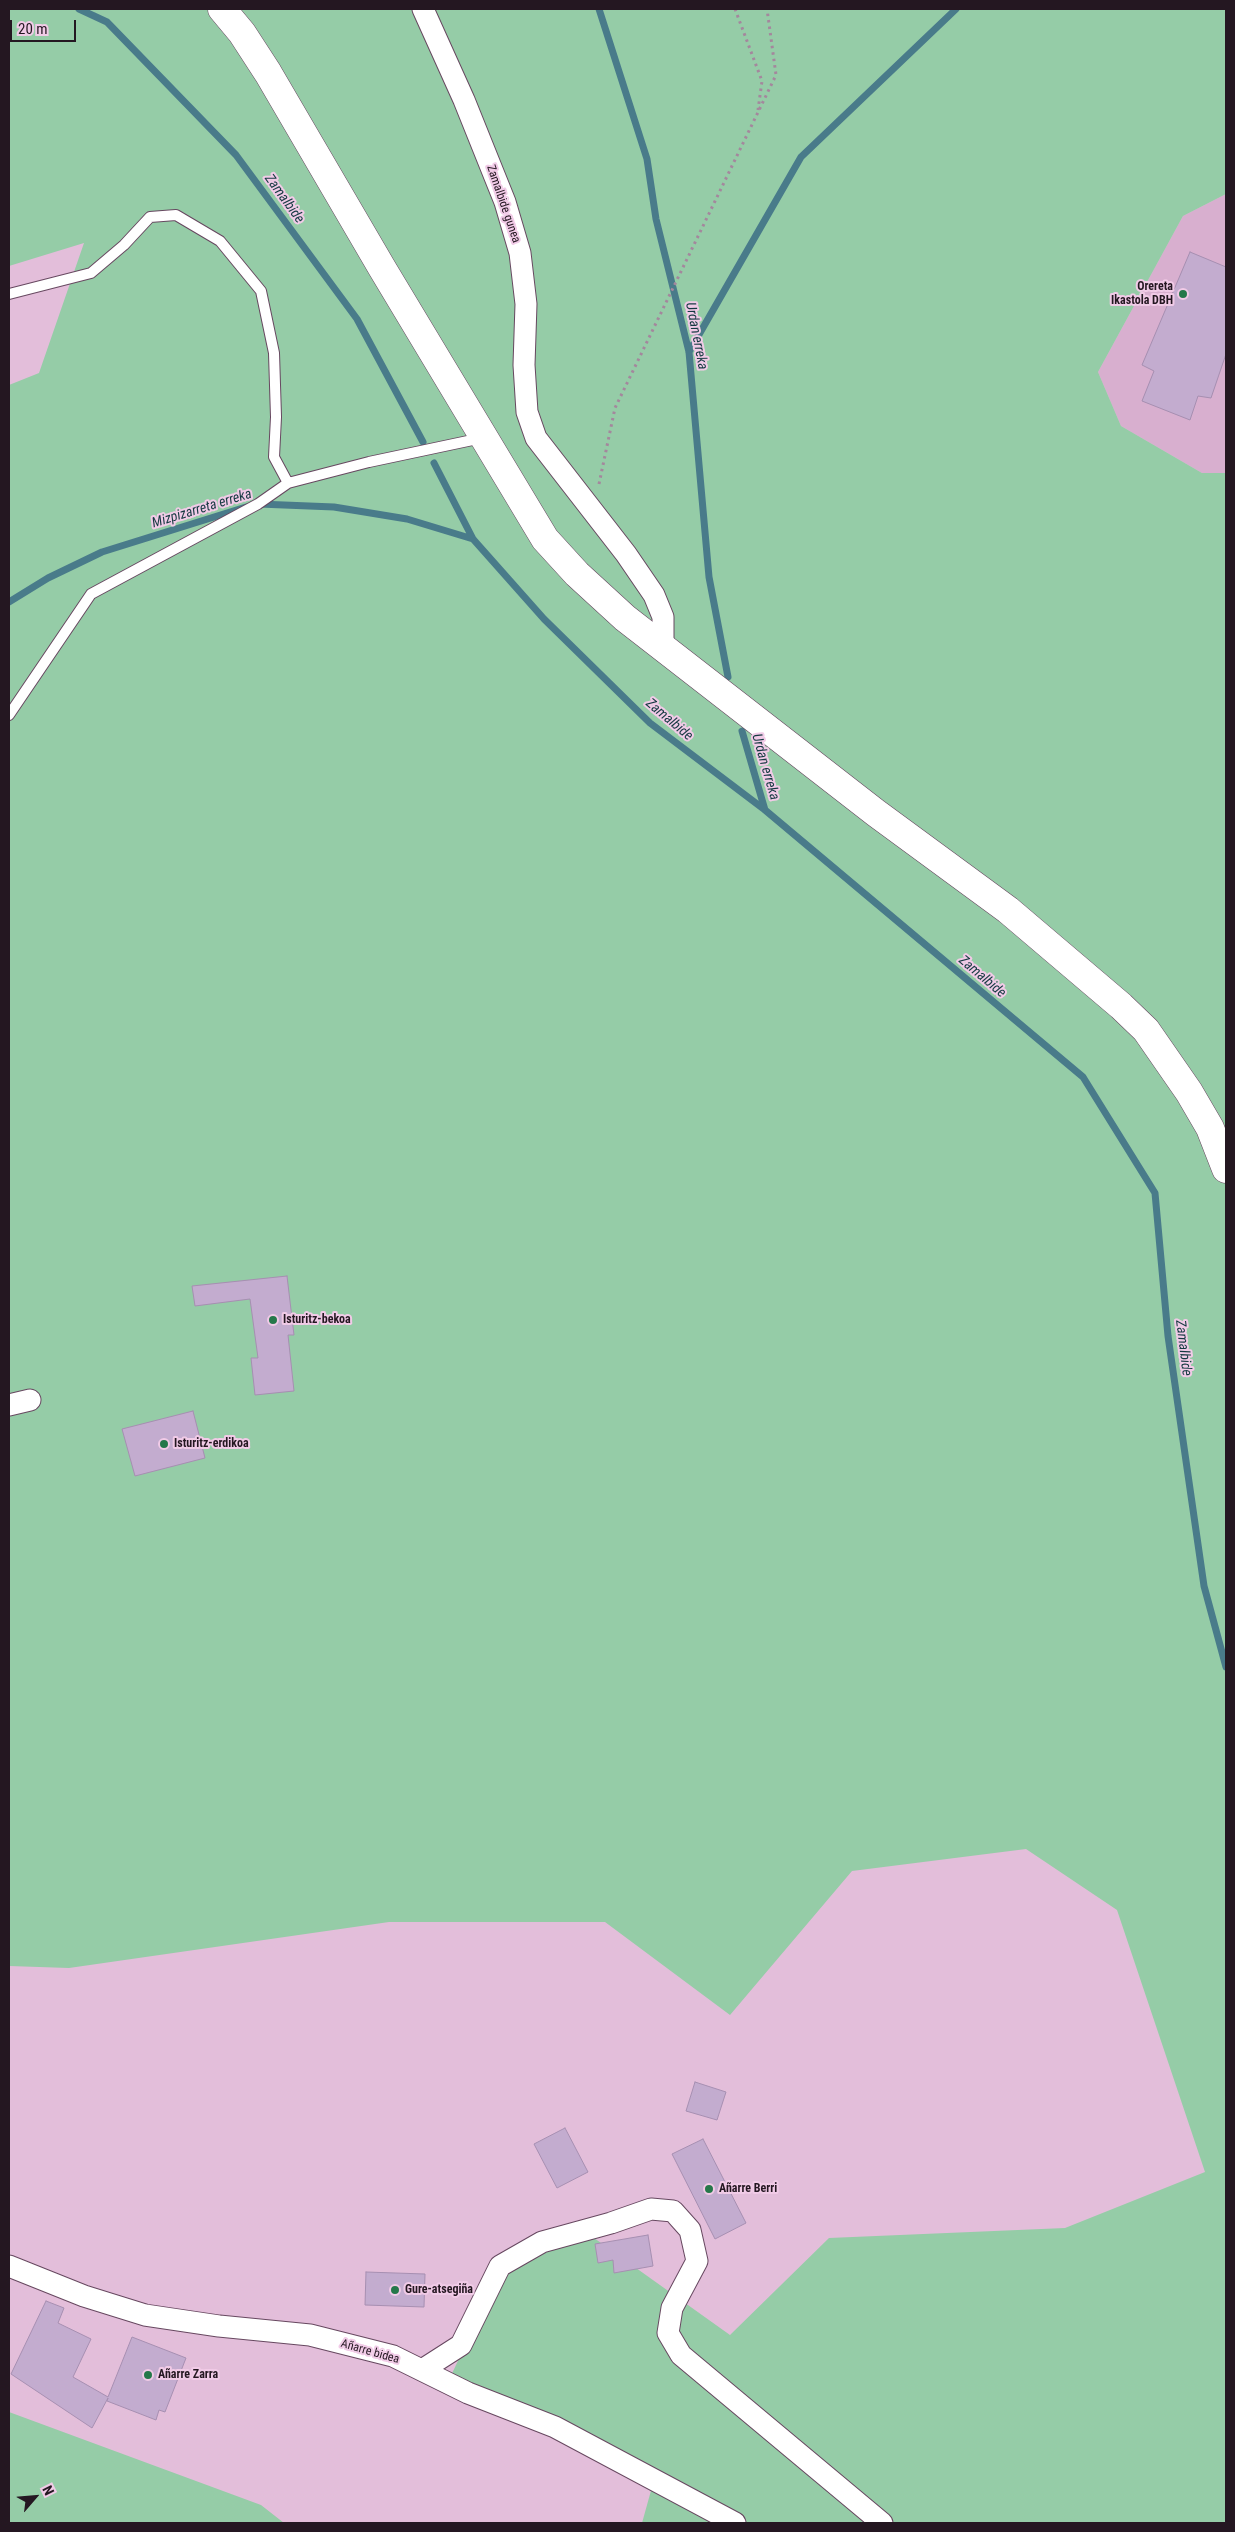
<!DOCTYPE html>
<meta charset="utf-8">
<style>
body{margin:0}
#map{position:relative;width:1235px;height:2532px;overflow:hidden;background:#e3beda;font-family:"Roboto Condensed",sans-serif}
canvas{display:block}
.frame{position:absolute;inset:0;border:10px solid #241721;pointer-events:none}
.north{position:absolute;left:10px;top:2472px;width:50px;height:50px;-webkit-text-stroke:4px #f1cbe7;paint-order:stroke;rotate:63deg;font-size:14px;font-weight:700;line-height:20px;text-align:center;color:#241721}
.north::after{content:'';display:block;margin:auto;width:18px;height:22px;background:#241721;clip-path:polygon(50% 0,100% 100%,50% 72%,0 100%)}
.scale{position:absolute;left:10px;top:20px;width:66px;height:22px;box-sizing:border-box;border:2px solid #241721;border-top:0;padding-left:6px;font-size:15px;line-height:18px;white-space:nowrap;color:#241721;-webkit-text-stroke:4px #f1cbe7;paint-order:stroke}
</style>
<div id="map">
<canvas width="1235" height="2532"></canvas>
<div class="frame"></div>
<div class="north">N</div>
<div class="scale">20 m</div>
</div>
<script>
const c = document.querySelector('canvas').getContext('2d');
c.lineJoin = 'round';
function paint(path, color) { c.fillStyle = color; c.fill(path, 'evenodd'); }
const poly = rows => new Path2D(rows.map(r => 'M' + r).join(''));
function strokePath(path, color, width, dash) { c.strokeStyle = color; c.lineWidth = width; c.lineCap = dash ? 'butt' : 'round'; c.setLineDash(dash || []); c.stroke(path); }
function write(font, color, halo, rows, align = 'center') {
  c.font = font + ' "Roboto Condensed",sans-serif'; c.lineWidth = 4; c.setLineDash([]); c.textBaseline = 'middle'; c.strokeStyle = halo; c.fillStyle = color; for (const [text, x, y, turn = 0] of rows) {
    c.save(); c.translate(x, y); c.rotate((+turn || 0) * Math.PI / 180); c.textAlign = isNaN(turn) ? turn : align; if (halo) c.strokeText(text, 0, 0); c.fillText(text, 0, 0); c.restore();
  }
}
paint(poly([
 [1226,194,1226,473,1202,473,1121,426,1098,372,1183,216]
]), '#d8afcf');
paint(poly([
 [9,9,1226,9,1226,194,1183,216,1098,372,1121,426,1202,473,1226,473,1226,2523,642,2523,652,2487,447,2384,500,2272,580,2228,730,2335,829,2238,1065,2228,1205,2172,1117,1910,1026,1849,852,1871,730,2015,605,1922,389,1922,69,1968,9,1966,9,385,39,373,84,243,9,266],
 [9,2412,261,2505,284,2523,9,2523]
]), '#95cca7');
strokePath(poly([
 [79,9,107,22,236,155,357,319,423,442],
 [599,9,647,159,656,219,689,352,709,577,728,677],
 [689,352,801,157,956,9],
 [434,463,473,539,544,619,650,723,765,810,1083,1077,1155,1193,1168,1336,1204,1586,1226,1667],
 [259,504,334,507,407,519,473,539],
 [9,602,48,578,102,552,246,507],
 [742,731,765,810]
]), '#497b8a', 7);
const building = poly([
 [1190,252,1226,267,1226,354,1211,398,1198,396,1190,420,1142,401,1154,371,1142,365,1190,252],
 [287,1276,294,1335,288,1335,294,1391,255,1395,251,1358,258,1358,250,1299,195,1306,192,1286,287,1276],
 [193,1411,205,1458,135,1476,122,1429,193,1411],
 [695,2082,726,2092,717,2120,686,2111,695,2082],
 [565,2128,588,2172,557,2188,534,2144,565,2128],
 [703,2139,746,2223,715,2239,672,2154,703,2139],
 [648,2235,653,2266,614,2273,613,2260,598,2263,595,2244,648,2235],
 [366,2272,425,2274,424,2307,365,2305,366,2272],
 [46,2301,64,2308,58,2323,91,2339,73,2377,108,2397,132,2337,186,2358,165,2412,159,2410,156,2420,107,2401,108,2398,92,2428,11,2374,46,2301]
]);
paint(building, '#c3accf');
strokePath(building, '#a68fb1', 1);
const lane = poly([
 [9,294,91,273,124,245,150,217,176,215,220,241,261,291,274,353,276,417,274,457,288,483],
 [9,715,91,594,258,504,288,483,369,462,482,438]
]);
const street = poly([
 [423,9,464,100,505,202,520,253,526,304,524,365,527,412,536,438,626,554,654,595,663,617,663,648],
 [9,1405,30,1400],
 [9,2266,84,2296,145,2315,219,2326,310,2335,393,2356,468,2393,555,2427,735,2523],
 [422,2370,461,2345,500,2266,542,2242,611,2223,651,2209,673,2211,690,2230,697,2261,672,2308,668,2333,681,2355,882,2523]
]);
const secondary = poly([
 [222,9,242,33,268,73,382,268,545,539,577,574,625,618,876,813,1008,910,1121,1006,1146,1030,1189,1092,1210,1128,1226,1169]
]);
strokePath(lane, '#674860', 12);
strokePath(street, '#674860', 23);
strokePath(secondary, '#674860', 29);
strokePath(poly([
 [735,9,762,81,758,110],
 [599,484,615,408,776,75,767,9]
]), '#a4879d', 3, [2.5, 4]);
strokePath(lane, '#fff', 10);
strokePath(street, '#fff', 21);
strokePath(secondary, '#fff', 28);
for (const [x, y, r, color] of [
 [1183,294,5,"#25784a"],
 [273,1320,5,"#25784a"],
 [164,1444,5,"#25784a"],
 [709,2189,5,"#25784a"],
 [395,2290,5,"#25784a"],
 [148,2375,5,"#25784a"]
]) { const dot = new Path2D(); dot.arc(x, y, r, 0, 2 * Math.PI); c.fillStyle = color; c.fill(dot); strokePath(dot, '#f1cbe7', 2); }
write('12px', '#241721', '#f1cbe7', [
 ["Zamalbide gunea",503,204,71],
 ["Añarre bidea",370,2352,16]
]);
write('bold 12px', '#241721', '#f1cbe7', [
 ["Orereta",1173,287,"right"],
 ["Ikastola DBH",1173,301,"right"],
 ["Isturitz-bekoa",283,1320],
 ["Isturitz-erdikoa",174,1444],
 ["Añarre Berri",719,2189],
 ["Gure-atsegiña",405,2290],
 ["Añarre Zarra",158,2375]
], 'left');
write('italic 14px', '#143941', '#f1cbe7', [
 ["Zamalbide",284,199,54],
 ["Urdan erreka",696,336,79],
 ["Mizpizarreta erreka",202,509,-17],
 ["Zamalbide",669,720,40],
 ["Urdan erreka",765,767,74],
 ["Zamalbide",982,977,40],
 ["Zamalbide",1183,1348,83]
]);
</script>
